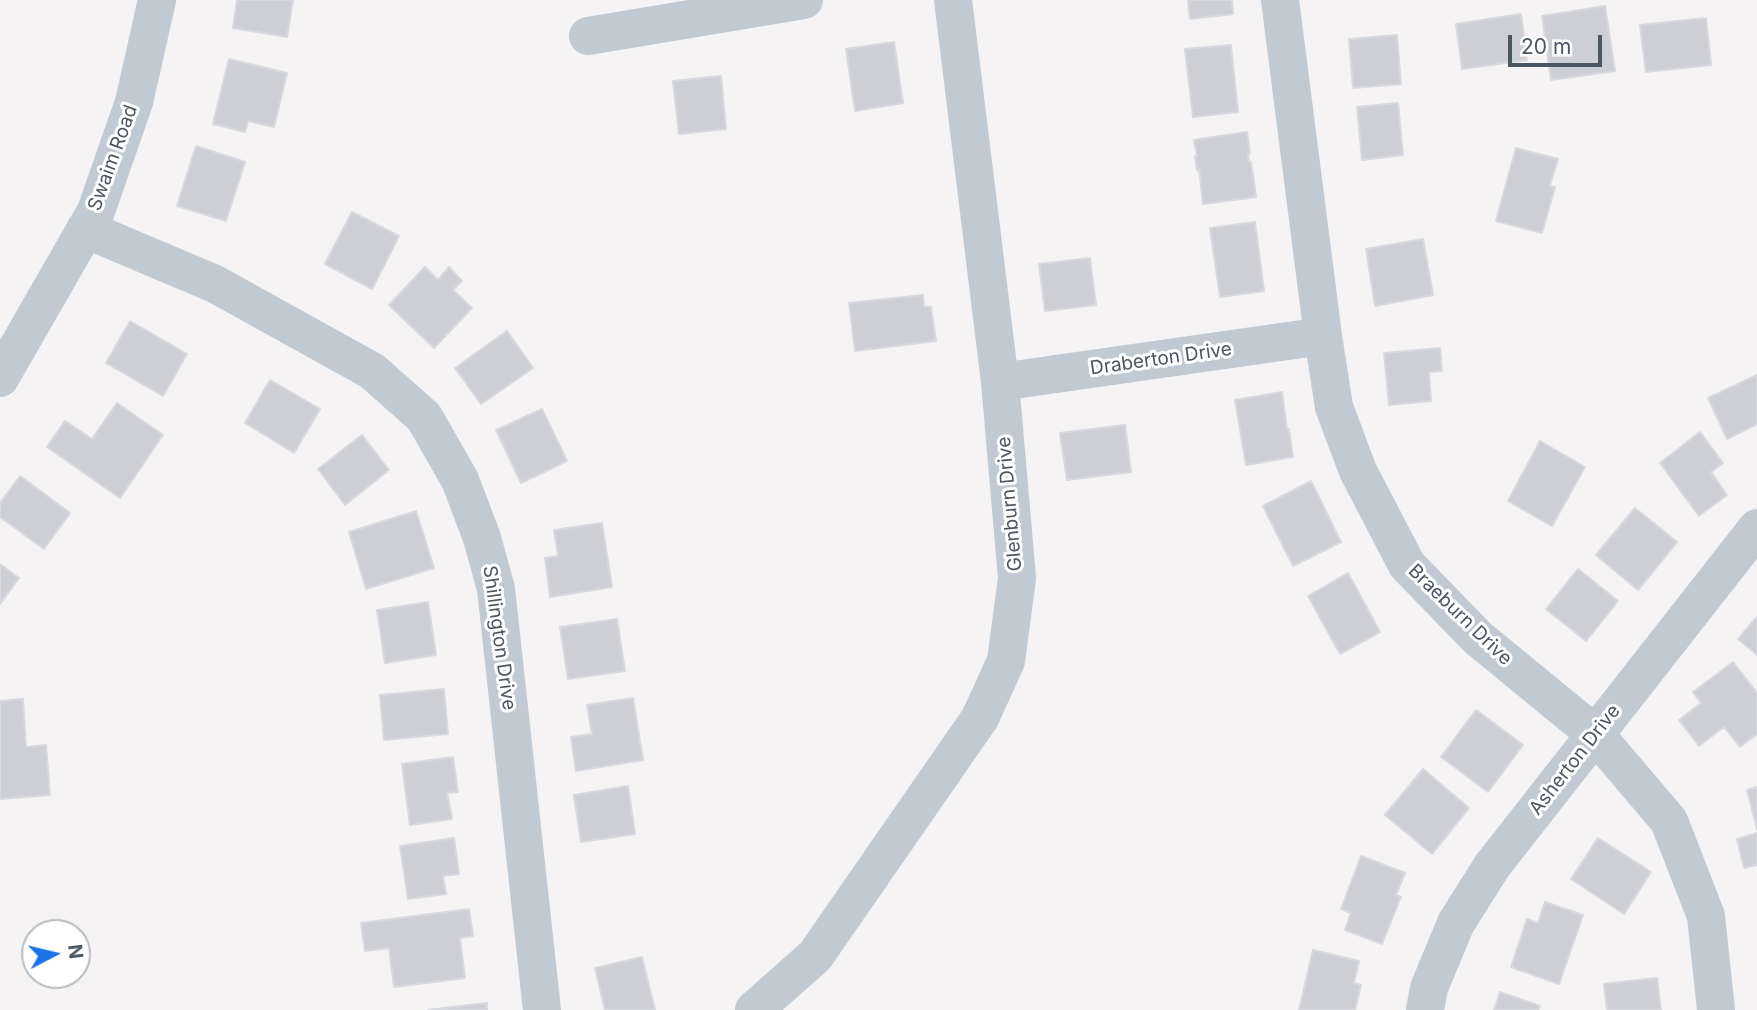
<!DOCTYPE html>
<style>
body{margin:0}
#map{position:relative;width:1757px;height:1010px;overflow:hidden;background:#f5f3f3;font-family:Inter,sans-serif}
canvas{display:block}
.north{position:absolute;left:21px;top:919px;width:70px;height:70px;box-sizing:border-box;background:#fff;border:2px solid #b7bbc0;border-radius:50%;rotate:83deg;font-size:19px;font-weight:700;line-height:28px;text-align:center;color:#4a5661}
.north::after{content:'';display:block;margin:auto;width:24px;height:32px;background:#1a73e8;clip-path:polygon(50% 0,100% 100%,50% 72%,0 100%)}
.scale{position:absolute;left:1508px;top:35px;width:94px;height:32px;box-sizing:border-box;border:4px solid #4a5661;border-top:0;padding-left:9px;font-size:21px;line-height:24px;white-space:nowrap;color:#4a5661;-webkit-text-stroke:5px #fff;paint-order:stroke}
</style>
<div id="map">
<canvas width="1757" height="1010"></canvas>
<div class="north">N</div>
<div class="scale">20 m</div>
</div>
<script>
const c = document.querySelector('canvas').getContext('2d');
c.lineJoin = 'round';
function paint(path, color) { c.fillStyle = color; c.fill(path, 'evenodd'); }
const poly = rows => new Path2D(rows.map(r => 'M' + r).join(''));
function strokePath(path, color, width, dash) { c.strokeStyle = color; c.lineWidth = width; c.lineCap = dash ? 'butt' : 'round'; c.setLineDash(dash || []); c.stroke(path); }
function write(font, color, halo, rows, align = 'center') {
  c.font = font + ' Inter,sans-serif'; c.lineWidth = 6; c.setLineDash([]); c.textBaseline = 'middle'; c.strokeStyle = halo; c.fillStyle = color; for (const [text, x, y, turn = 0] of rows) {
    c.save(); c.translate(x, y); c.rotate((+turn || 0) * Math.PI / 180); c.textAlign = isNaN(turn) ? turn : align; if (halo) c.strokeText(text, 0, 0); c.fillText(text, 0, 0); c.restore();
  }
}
const building = poly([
 [237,0,293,0,287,37,233,28,237,0],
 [1188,0,1232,0,1233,14,1190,19,1188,0],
 [1605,6,1615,71,1551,80,1542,16,1605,6],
 [1521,14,1527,60,1462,69,1456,24,1521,14],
 [1706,18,1711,65,1646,72,1640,25,1706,18],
 [1397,35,1401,84,1353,88,1349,39,1397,35],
 [894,42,903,103,855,111,846,49,894,42],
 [1231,45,1238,112,1193,117,1185,49,1231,45],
 [229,59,287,73,274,127,248,121,245,132,213,124,229,59],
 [721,76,726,129,679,134,673,81,721,76],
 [1398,103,1403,155,1362,160,1357,107,1398,103],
 [1247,132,1250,153,1248,154,1249,162,1251,162,1256,197,1203,204,1199,169,1197,170,1195,156,1197,156,1194,140,1247,132],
 [196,146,245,162,226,221,177,206,196,146],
 [1516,148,1558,159,1550,186,1555,187,1542,233,1496,221,1516,148],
 [352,212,399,236,372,289,325,264,352,212],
 [1255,222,1264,291,1220,297,1210,228,1255,222],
 [1423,239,1433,295,1375,306,1366,249,1423,239],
 [1090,258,1096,305,1045,311,1039,264,1090,258],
 [425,267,438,280,449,267,462,281,453,290,472,308,434,348,389,305,425,267],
 [923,295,924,307,931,307,936,341,855,351,849,303,923,295],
 [130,321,187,354,163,396,106,363,130,321],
 [507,331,533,368,481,404,455,368,507,331],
 [1440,348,1442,371,1429,372,1431,401,1389,405,1384,353,1440,348],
 [1757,375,1757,424,1727,439,1708,398,1757,375],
 [270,380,320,409,294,453,245,423,270,380],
 [1282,392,1287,430,1289,429,1293,457,1246,465,1235,400,1282,392],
 [117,403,163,435,120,498,47,447,65,421,92,439,117,403],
 [542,409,567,461,521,483,496,430,542,409],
 [1125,425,1131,472,1067,480,1060,433,1125,425],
 [1700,432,1723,463,1711,472,1727,495,1699,516,1660,463,1700,432],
 [362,435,389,470,345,505,318,469,362,435],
 [1540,441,1585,467,1552,526,1508,501,1540,441],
 [20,476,70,513,44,549,0,517,0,503,20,476],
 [1311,481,1341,542,1293,566,1263,506,1311,481],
 [1635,508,1677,542,1638,590,1596,555,1635,508],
 [416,511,434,568,366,589,349,532,416,511],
 [602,523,612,587,550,597,545,558,558,556,554,530,602,523],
 [0,564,19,578,0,604,0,564],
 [1578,569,1618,601,1586,641,1546,609,1578,569],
 [1348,573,1380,632,1340,654,1308,596,1348,573],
 [428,602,436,655,385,663,377,610,428,602],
 [1757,617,1757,655,1738,639,1757,617],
 [617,619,625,671,568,679,560,627,617,619],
 [1733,662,1757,693,1757,734,1740,747,1724,727,1699,746,1679,720,1701,703,1693,692,1733,662],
 [444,689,448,734,384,740,380,695,444,689],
 [633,698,643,760,576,771,571,737,592,734,587,705,633,698],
 [23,699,26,747,46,745,50,795,0,799,0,701,23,699],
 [1476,710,1523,745,1488,792,1441,757,1476,710],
 [453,757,458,792,447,793,452,819,410,825,402,764,453,757],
 [1423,769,1469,808,1432,854,1385,815,1423,769],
 [628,786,635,834,581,842,574,795,628,786],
 [1757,787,1757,829,1747,790,1757,787],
 [1757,833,1757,865,1744,868,1737,839,1757,833],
 [454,838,459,874,443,876,446,894,408,899,400,846,454,838],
 [1598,838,1651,872,1624,914,1571,879,1598,838],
 [1361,856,1405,873,1396,895,1401,897,1382,944,1345,930,1351,913,1341,909,1361,856],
 [1545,902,1583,915,1559,984,1511,967,1527,919,1538,923,1545,902],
 [469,909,473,936,460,938,465,978,394,987,389,948,365,951,361,923,469,909],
 [1313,950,1359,961,1354,983,1361,985,1355,1010,1299,1010,1313,950],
 [642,957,655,1010,605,1010,595,968,642,957],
 [1657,978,1661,1010,1607,1010,1604,984,1657,978],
 [1500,992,1540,1006,1538,1010,1494,1010,1500,992],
 [487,1003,487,1010,428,1010,487,1003]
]);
paint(building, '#cdcfd5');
strokePath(building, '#d7d9de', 2);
strokePath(poly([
 [1280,0,1323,336,1334,407,1358,471,1407,565,1478,638,1595,734,1669,821,1706,916,1716,1010],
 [588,36,804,0],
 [85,229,215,284,372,371,424,417,460,480,482,538,496,589,542,1010],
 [0,378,96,211,134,102,157,0],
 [1000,382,1323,336],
 [754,1010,815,956,980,718,1006,661,1017,578,1000,382,953,0],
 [1425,1010,1429,988,1456,923,1492,866,1757,528]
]), '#c1cad2', 38);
write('19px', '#4a5661', '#fff', [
 ["Swaim Road",113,158,-70],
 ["Draberton Drive",1161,359,-8],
 ["Glenburn Drive",1010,504,-95],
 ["Braeburn Drive",1460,615,44],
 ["Shillington Drive",499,638,82],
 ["Asherton Drive",1575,760,-52]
]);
</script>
